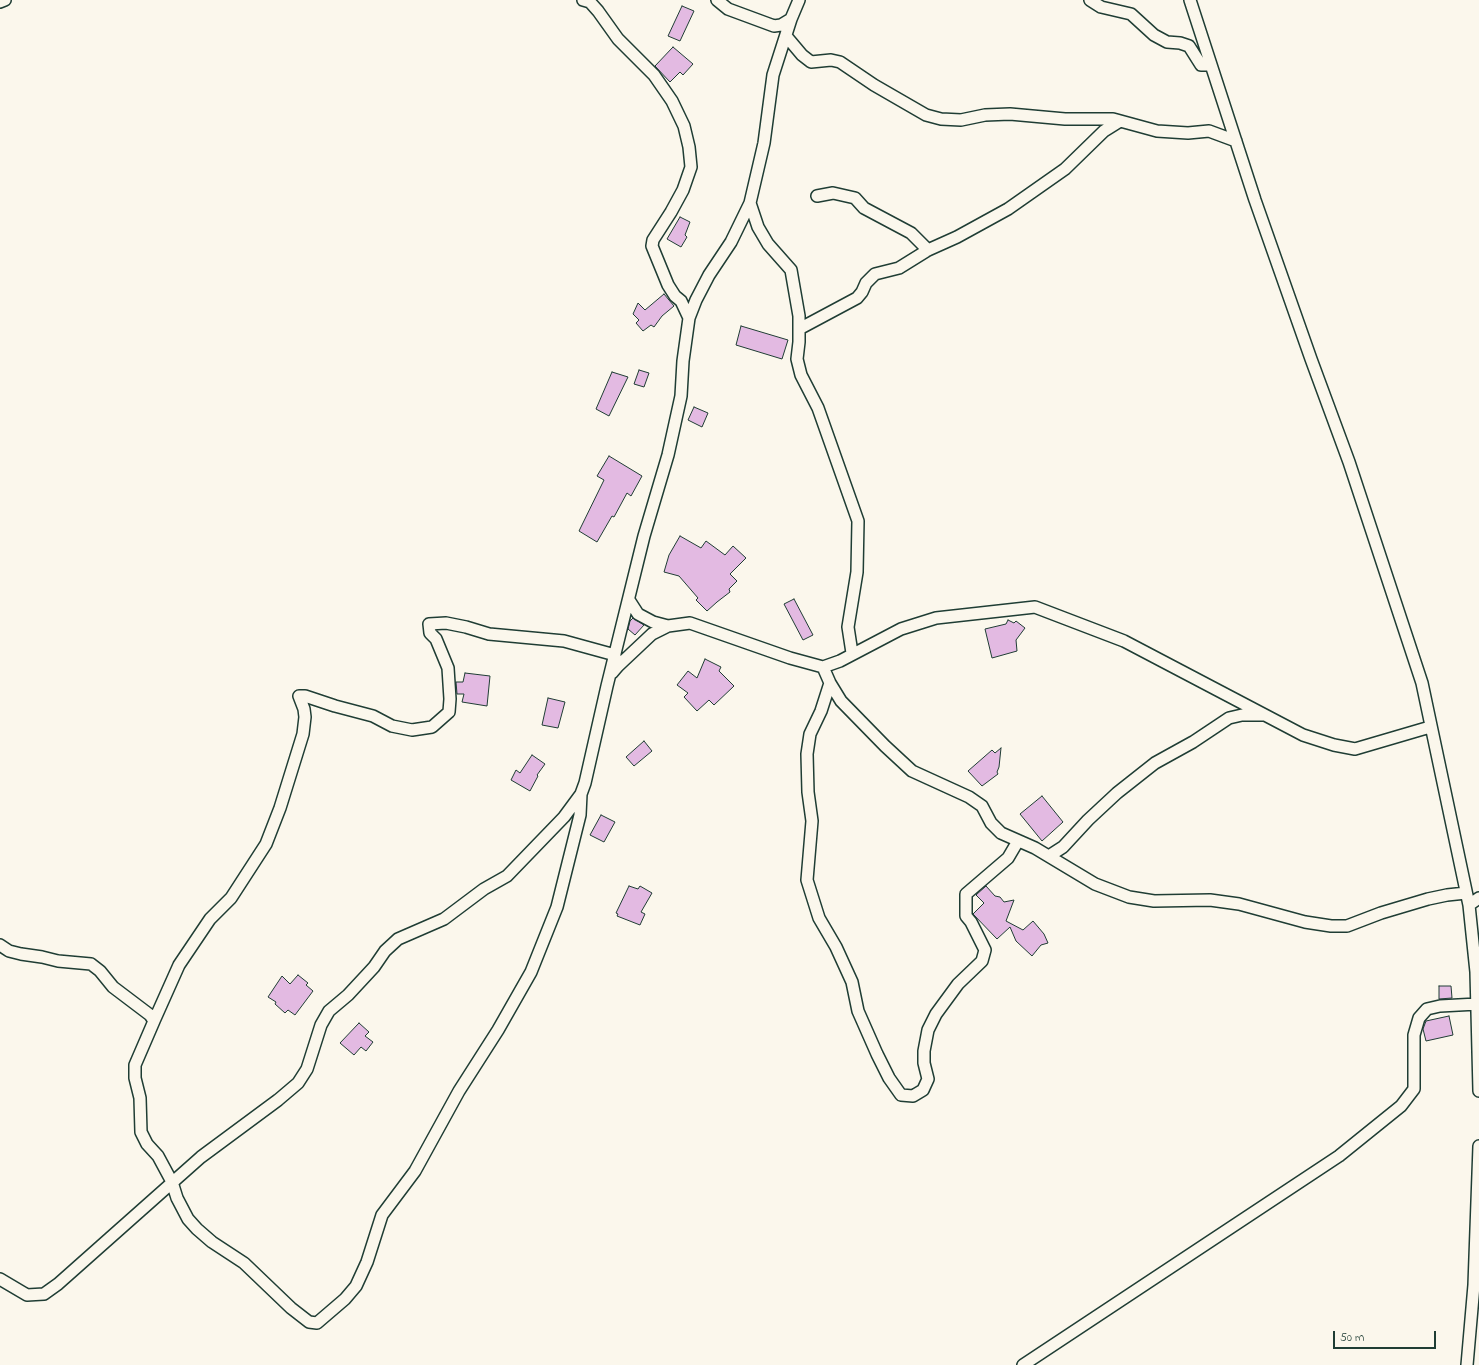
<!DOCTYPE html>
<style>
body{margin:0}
#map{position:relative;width:1479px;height:1365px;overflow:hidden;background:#fbf7ec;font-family:"Indie Flower",sans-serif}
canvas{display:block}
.scale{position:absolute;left:1333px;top:1331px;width:103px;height:18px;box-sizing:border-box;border:2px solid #1f3d34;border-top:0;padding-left:5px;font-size:12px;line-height:14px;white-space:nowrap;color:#1f3d34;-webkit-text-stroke:3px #fbf7ec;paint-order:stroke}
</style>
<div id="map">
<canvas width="1479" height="1365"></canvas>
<div class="scale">50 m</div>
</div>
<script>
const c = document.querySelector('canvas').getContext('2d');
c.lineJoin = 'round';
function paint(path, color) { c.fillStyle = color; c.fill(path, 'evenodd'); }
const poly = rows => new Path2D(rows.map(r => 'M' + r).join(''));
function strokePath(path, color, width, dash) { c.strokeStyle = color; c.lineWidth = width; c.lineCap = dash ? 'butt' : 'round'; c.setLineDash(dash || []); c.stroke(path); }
const building = poly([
 [682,6,694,11,680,41,668,36,682,6],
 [673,47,693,64,683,75,680,72,670,82,655,66,673,47],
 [680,217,690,222,685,235,687,237,681,247,667,239,680,217],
 [664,294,674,306,662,316,654,327,651,325,643,331,636,323,639,320,633,314,638,303,645,310,664,294],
 [741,326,788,340,782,359,736,345,741,326],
 [639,370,649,373,644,387,634,384,639,370],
 [612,372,628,377,609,416,596,409,612,372],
 [694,407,708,413,702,427,688,420,694,407],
 [609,456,642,476,631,496,627,493,614,517,612,516,597,542,579,531,604,480,597,476,609,456],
 [680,536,701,548,706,541,725,555,733,546,746,558,730,574,737,581,729,589,730,592,717,602,707,611,696,600,698,598,679,576,664,572,669,555,680,536],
 [794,599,813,635,803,640,784,604,794,599],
 [633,618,644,625,635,635,628,629,630,621,633,618],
 [1008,620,1014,623,1016,621,1025,628,1016,640,1017,651,992,658,985,629,1006,624,1008,620],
 [705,659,721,667,719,671,734,686,714,705,709,700,697,711,684,697,688,693,677,685,688,671,697,678,705,659],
 [465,673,490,676,487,706,462,702,464,694,457,694,456,682,463,682,465,673],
 [548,698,565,702,558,728,542,725,548,698],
 [644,741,652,751,634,766,626,757,644,741],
 [1001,748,999,767,997,772,998,774,982,786,968,771,992,750,995,753,1001,748],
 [532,755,545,764,537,775,538,776,530,791,511,780,516,770,520,773,532,755],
 [1042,796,1063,822,1042,841,1020,814,1042,796],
 [601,815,615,822,604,842,590,835,601,815],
 [629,886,638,889,640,886,652,893,641,912,645,914,640,925,617,916,618,914,616,913,629,886],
 [986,886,995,896,1000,897,1004,902,1014,900,1006,921,1023,930,1033,921,1044,934,1048,943,1041,945,1032,956,1016,941,1010,927,997,939,973,914,984,903,976,895,986,886],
 [298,975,308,983,306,985,313,991,295,1015,288,1010,285,1013,275,1004,276,1002,268,997,282,976,290,984,298,975],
 [1439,986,1451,986,1452,998,1439,999,1439,986],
 [1449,1016,1453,1035,1426,1041,1423,1029,1426,1021,1449,1016],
 [359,1023,369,1032,365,1036,373,1042,366,1051,361,1047,354,1055,340,1043,359,1023]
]);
paint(building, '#e3bae2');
strokePath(building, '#1f3d34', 1);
const minor = poly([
 [583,0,590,2,598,11,618,39,654,75,672,101,684,126,689,147,691,167,683,190,671,212,653,240,652,246,668,285,675,296,681,301,689,318],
 [717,0,728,9,774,26,781,25,791,19],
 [1090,0,1101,7,1131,14,1154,35,1167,42,1180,43,1189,46,1201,65,1211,65],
 [1190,0,1255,200,1311,359,1349,462,1422,683,1469,905,1476,972,1479,1091],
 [0,2,5,0],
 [786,36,802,55,811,62,831,60,840,62,874,85,926,115,941,119,961,120,985,115,1010,114,1065,119,1113,119,1157,131,1188,133,1209,131,1236,141],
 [817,196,833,193,855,198,864,208,911,233,928,250],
 [750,203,758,227,768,244,791,270,799,316,799,342,797,359,801,375,818,408,858,521,857,572,848,627,852,653],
 [799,329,857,298,862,292,866,283,875,274,899,268,928,250,957,237,1008,209,1065,169,1104,131,1120,121],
 [629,600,638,614,653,622,668,626,690,623,790,658,823,667,840,661,901,629,936,618,1035,607,1124,641,1303,735,1334,745,1355,749,1430,727],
 [823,667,830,683,841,701,885,746,912,771,969,797,982,806,991,823,1001,833,1035,848,1095,884,1129,897,1154,901,1210,900,1239,904,1305,922,1331,926,1347,926,1381,913,1428,899,1447,895,1466,893],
 [612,673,618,666,652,634,668,626],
 [830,683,821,711,810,734,807,754,808,792,812,821,807,880,819,918,836,947,852,982,858,1011,877,1054,889,1078,901,1095,913,1096,923,1090,928,1079,924,1063,924,1051,928,1030,936,1014,958,984,982,961,985,950,971,922,966,916,966,894,1008,858,1018,841],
 [1049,856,1063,847,1088,820,1117,793,1155,763,1193,742,1229,718,1242,715,1262,715],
 [1469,905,1479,898],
 [0,945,9,951,21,954,42,957,58,961,91,964,100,971,113,987,150,1015,154,1021,135,1065,135,1078,140,1098,141,1132,147,1144,158,1156,172,1182,177,1198,188,1219,197,1229,212,1242,244,1263,291,1308,309,1322,317,1323,345,1299,356,1286,367,1262,382,1215,415,1171,459,1091,498,1030,531,972,557,907,580,815,581,794],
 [154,1021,179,965,210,919,231,898,266,844,280,808,303,734,305,717,304,709,299,696,305,696,335,706,373,716,392,726,412,730,432,727,449,712,450,699,448,668,436,639,430,633,429,624,446,623,466,627,489,634,564,641,615,655],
 [0,1279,27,1295,44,1294,58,1284,201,1157,278,1100,298,1083,307,1069,321,1025,329,1011,348,995,374,967,385,951,398,939,444,919,484,889,507,876,564,817,581,794,585,783,607,686,644,536,668,455,681,396,683,361,689,318,696,300,709,275,731,242,750,203,764,143,773,75,791,19,799,0],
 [1023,1365,1339,1156,1401,1106,1414,1089,1414,1035,1419,1018,1427,1009,1440,1006,1477,1004],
 [1467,1365,1474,1285,1479,1146]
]);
strokePath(minor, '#1f3d34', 14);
strokePath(minor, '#fbf7ec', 11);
</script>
